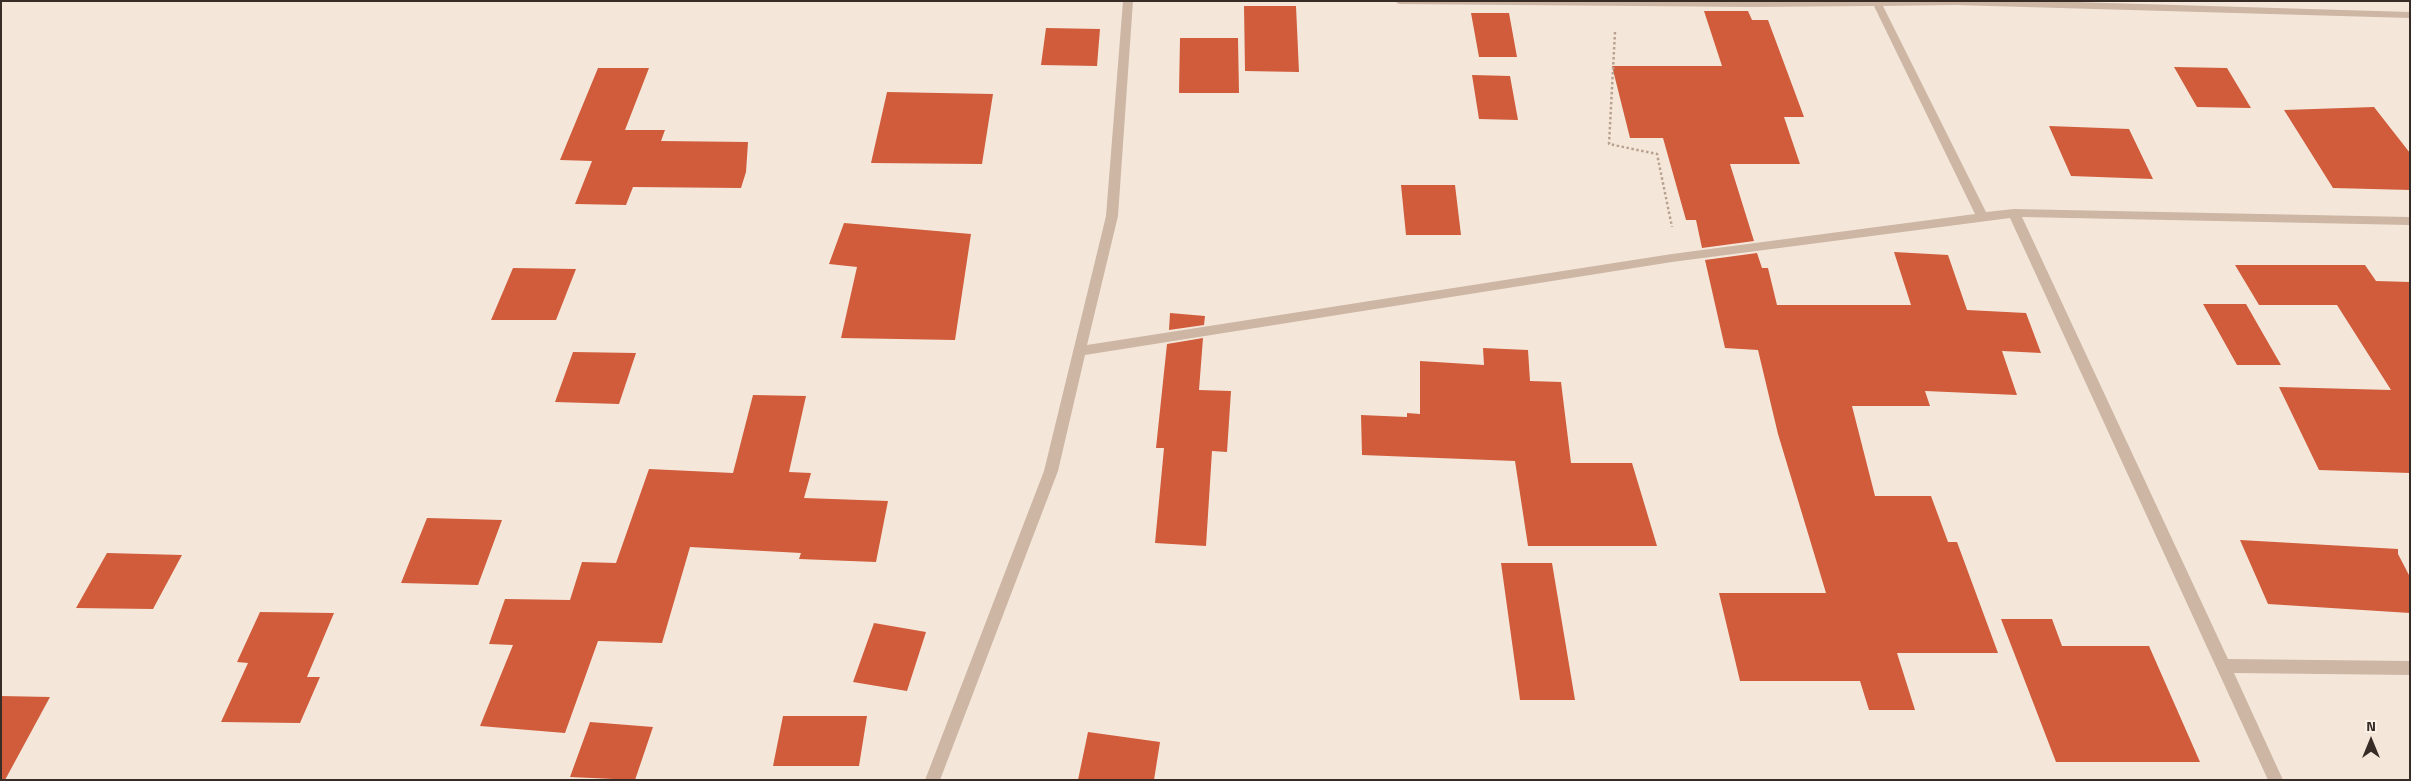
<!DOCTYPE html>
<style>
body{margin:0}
#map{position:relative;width:2411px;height:781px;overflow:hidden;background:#f4e7da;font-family:"Titillium Web",sans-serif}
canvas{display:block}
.frame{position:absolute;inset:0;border:2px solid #382c27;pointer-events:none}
.north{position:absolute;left:2346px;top:716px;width:50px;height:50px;-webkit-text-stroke:4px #fbf1e6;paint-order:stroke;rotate:0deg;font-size:14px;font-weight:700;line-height:20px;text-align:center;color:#382c27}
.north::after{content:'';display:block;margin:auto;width:18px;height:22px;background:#382c27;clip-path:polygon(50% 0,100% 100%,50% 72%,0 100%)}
</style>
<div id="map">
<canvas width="2411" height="781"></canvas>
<div class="frame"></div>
<div class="north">N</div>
</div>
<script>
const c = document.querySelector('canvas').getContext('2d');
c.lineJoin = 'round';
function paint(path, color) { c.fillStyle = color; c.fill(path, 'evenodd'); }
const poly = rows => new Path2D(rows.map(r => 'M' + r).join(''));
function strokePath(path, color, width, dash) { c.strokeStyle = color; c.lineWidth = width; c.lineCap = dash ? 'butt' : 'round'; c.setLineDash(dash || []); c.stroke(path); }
paint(poly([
 [1244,6,1296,6,1299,72,1245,71],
 [1704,11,1748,11,1752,20,1768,20,1804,117,1784,117,1800,164,1730,164,1754,241,1702,248,1696,220,1686,220,1663,138,1630,138,1612,66,1722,66],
 [1471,13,1509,13,1517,57,1479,57],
 [1046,28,1100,29,1097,66,1041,65],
 [1180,38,1238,38,1239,93,1179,93],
 [2174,67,2227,68,2251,108,2197,107],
 [598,68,649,68,625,130,665,130,661,141,748,142,746,172,741,188,633,187,626,205,575,204,592,161,560,160],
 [1472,75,1510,76,1518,120,1479,119],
 [887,92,993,94,982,164,871,163],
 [2374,107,2410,153,2410,190,2333,188,2284,110],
 [2049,126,2129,129,2153,179,2071,176],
 [1401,185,1455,185,1461,235,1406,235],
 [844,223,971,234,955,340,841,338,857,267,829,264],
 [1894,252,1948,255,1967,310,2026,313,2041,353,2002,351,2017,395,1925,391,1930,406,1852,406,1875,496,1931,496,1948,542,1957,542,1998,653,1897,653,1915,710,1869,710,1860,681,1740,681,1719,593,1826,593,1778,434,1758,350,1725,348,1705,260,1757,253,1762,268,1768,268,1777,305,1911,305],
 [2235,265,2365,265,2376,281,2410,282,2410,473,2319,470,2279,387,2391,390,2337,305,2259,305],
 [513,268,576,269,556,320,491,320],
 [2203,304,2246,304,2281,365,2237,365],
 [1170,313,1205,316,1204,325,1169,330],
 [1203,338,1199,390,1231,391,1227,452,1212,451,1206,546,1155,543,1164,448,1156,448,1167,344],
 [1483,348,1528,350,1530,381,1561,382,1571,463,1632,463,1657,546,1528,546,1515,461,1362,455,1361,415,1407,417,1407,413,1420,414,1420,361,1484,365],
 [573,352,636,353,619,404,555,402],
 [753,395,806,396,789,472,811,473,804,498,888,501,876,562,799,559,801,553,690,547,662,643,598,641,565,733,480,726,513,645,489,644,505,599,570,600,582,562,616,563,649,469,733,473],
 [427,518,502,520,478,585,401,583],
 [2240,540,2398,549,2398,554,2410,577,2410,613,2268,604],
 [107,553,182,555,153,609,76,608],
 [1501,563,1552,563,1575,700,1520,700],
 [260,612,334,613,307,677,320,677,300,723,221,722,248,663,237,662],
 [2001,619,2052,619,2062,646,2149,646,2200,762,2056,762],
 [874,623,926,632,907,691,853,682],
 [1,696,50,697,5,780,1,780],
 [783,716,867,716,859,766,773,766],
 [590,722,653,727,635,780,570,777],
 [1088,732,1160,742,1154,780,1078,780]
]), '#d05c3b');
strokePath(poly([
 [1615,32,1609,144,1657,154,1672,227]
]), '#b9a08f', 2.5, [2.5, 2.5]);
paint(poly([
 [1123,1,1133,1,1118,216,1087,345,1672,254,1975,214,1874,6,1751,7,1399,4,1394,1,2042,1,2410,12,2410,18,1955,5,1883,6,1986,212,2014,209,2410,217,2410,225,2022,217,2228,659,2410,661,2410,675,2234,673,2283,780,2268,780,2010,218,1672,262,1085,355,1058,471,940,780,925,780,1044,471,1106,216,1123,1]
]), '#cdb6a4');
</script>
